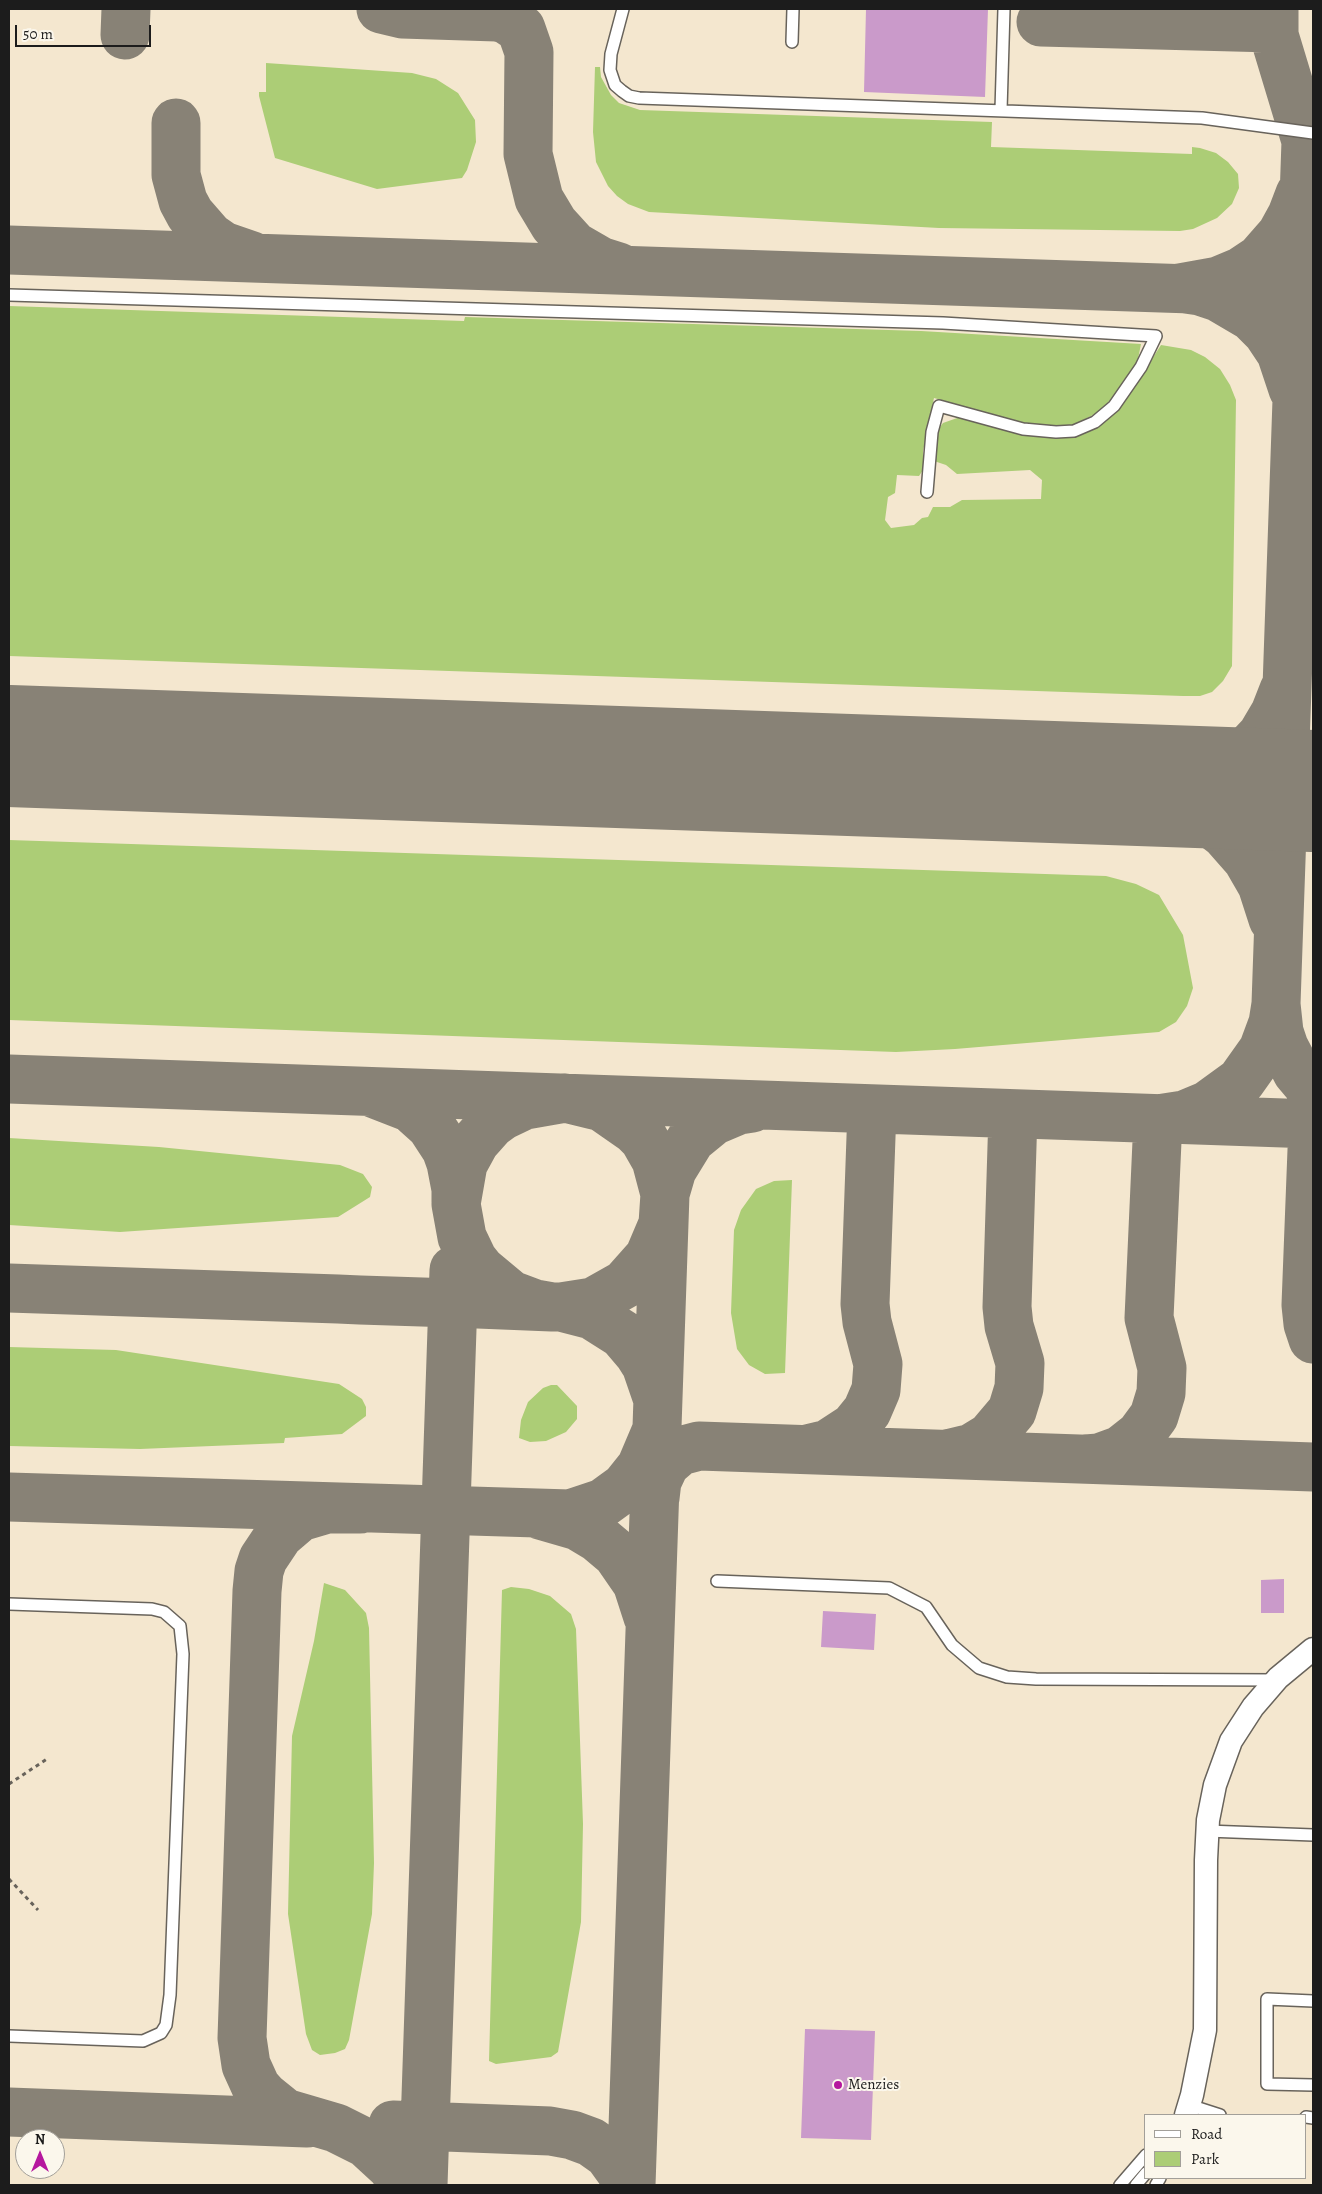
<!DOCTYPE html>
<style>
body{margin:0}
#map{position:relative;width:1322px;height:2194px;overflow:hidden;background:#f4e7cf;font-family:Alegreya,serif}
canvas{display:block}
.frame{position:absolute;inset:0;border:10px solid #1c1c1c;pointer-events:none}
.legend{position:absolute;left:1144px;top:2114px;width:162px;height:65px;box-sizing:border-box;background:#fbf7ec;border:1px solid #a29f99;margin:0;padding:6px 9px;list-style:none;font-size:15px;color:#1c1c1c}
.legend li{display:flex;align-items:center;gap:10px;height:25px}
.legend b{width:25px;border:1px solid #a29f99}
.north{position:absolute;left:15px;top:2129px;width:50px;height:50px;box-sizing:border-box;background:#fbf7ec;border:1px solid #a29f99;border-radius:50%;rotate:0deg;font-size:14px;font-weight:700;line-height:20px;text-align:center;color:#1c1c1c}
.north::after{content:'';display:block;margin:auto;width:18px;height:22px;background:#b5179e;clip-path:polygon(50% 0,100% 100%,50% 72%,0 100%)}
.scale{position:absolute;left:15px;top:25px;width:136px;height:22px;box-sizing:border-box;border:2px solid #1c1c1c;border-top:0;padding-left:6px;font-size:15px;line-height:18px;white-space:nowrap;color:#1c1c1c;-webkit-text-stroke:4px #fbf7ec;paint-order:stroke}
</style>
<div id="map">
<canvas width="1322" height="2194"></canvas>
<div class="frame"></div>
<ul class="legend">
<li><b style="height:6px;background:#fff"></b>Road</li>
<li><b style="height:14px;background:#accd76"></b>Park</li>
</ul>
<div class="north">N</div>
<div class="scale">50 m</div>
</div>
<script>
const c = document.querySelector('canvas').getContext('2d');
c.lineJoin = 'round';
function paint(path, color) { c.fillStyle = color; c.fill(path, 'evenodd'); }
const poly = rows => new Path2D(rows.map(r => 'M' + r).join(''));
function strokePath(path, color, width, dash) { c.strokeStyle = color; c.lineWidth = width; c.lineCap = dash ? 'butt' : 'round'; c.setLineDash(dash || []); c.stroke(path); }
function write(font, color, halo, rows, align = 'center') {
  c.font = font + ' Alegreya,serif'; c.lineWidth = 4; c.setLineDash([]); c.textBaseline = 'middle'; c.strokeStyle = halo; c.fillStyle = color; for (const [text, x, y, turn = 0] of rows) {
    c.save(); c.translate(x, y); c.rotate((+turn || 0) * Math.PI / 180); c.textAlign = isNaN(turn) ? turn : align; if (halo) c.strokeText(text, 0, 0); c.fillText(text, 0, 0); c.restore();
  }
}
paint(poly([
 [266,63,412,73,436,79,458,93,475,120,476,142,467,170,462,178,377,189,275,158,259,96,259,92,266,92],
 [595,67,600,67,601,77,611,95,619,103,640,110,992,122,991,147,1192,154,1192,147,1200,148,1216,153,1228,162,1238,174,1239,188,1232,204,1217,218,1193,229,1180,231,939,228,649,212,628,204,617,196,608,186,596,162,593,132],
 [9,306,464,321,465,317,921,331,1141,344,1137,364,1115,395,1099,412,1073,425,1054,427,1028,424,934,398,923,451,923,470,919,476,897,475,895,493,888,497,885,520,891,528,914,525,922,518,928,517,933,507,950,507,962,500,1041,499,1042,480,1030,470,957,474,946,465,934,461,937,431,943,423,960,417,1033,436,1066,437,1128,396,1161,345,1191,350,1205,357,1220,369,1230,385,1236,400,1232,666,1223,681,1212,692,1200,696,1183,696,9,656],
 [9,840,1106,876,1136,884,1159,895,1183,935,1193,988,1187,1006,1176,1022,1159,1032,955,1049,896,1052,9,1020],
 [9,1138,159,1147,340,1165,363,1174,372,1187,370,1197,338,1217,120,1232,9,1225],
 [792,1180,785,1373,765,1374,749,1365,737,1349,731,1313,734,1230,741,1210,756,1189,774,1181],
 [9,1347,116,1350,339,1384,362,1399,366,1407,366,1416,342,1434,285,1438,284,1443,140,1449,9,1446],
 [551,1385,557,1385,577,1406,577,1419,566,1432,546,1441,530,1442,519,1438,521,1420,528,1402,543,1388],
 [324,1583,345,1590,366,1613,369,1628,374,1863,372,1914,349,2040,345,2049,335,2053,320,2055,312,2050,306,2034,288,1914,292,1736,314,1641],
 [511,1587,529,1589,550,1596,571,1614,576,1629,583,1824,581,1922,558,2052,551,2057,496,2064,489,2061,502,1590]
]), '#accd76');
strokePath(poly([
 [381,9,402,14,497,17,506,19,521,29,529,52,528,154,539,199,554,224,574,246,600,261,619,267],
 [1041,22,1273,28],
 [125,35,126,9],
 [176,123,176,175,183,201,190,214,210,237,223,246,252,256],
 [9,250,1313,293],
 [1293,389,1281,353,1267,332,1252,317,1218,297,1200,291,1179,288,1218,281,1242,271,1260,259,1281,235,1292,215,1300,194],
 [1075,783,1151,794,1184,805,1199,814,1225,834,1247,859,1262,885,1273,919],
 [1142,785,1190,781,1226,767,1246,752,1262,735,1275,713,1284,690],
 [1276,1004,1279,1032,1284,1047,1297,1072,1313,1091],
 [9,1079,1313,1124,1306,1305,1308,1324,1313,1339],
 [375,1094,411,1108,431,1126,446,1149,451,1163,456,1189,456,1202],
 [9,1288,338,1299,360,1300,453,1303,552,1307,561,1307,593,1302,625,1284,649,1257,663,1224,665,1194,656,1160,644,1139,635,1130,602,1107,565,1098,525,1105,502,1116,491,1124,475,1142,463,1164,456,1204,462,1237,473,1260,481,1270,511,1295,535,1304,552,1307],
 [561,1307,592,1315,622,1334,639,1354,646,1365,657,1397],
 [807,1449,828,1444,854,1427,867,1411,876,1390,878,1364,867,1322,865,1304,872,1109],
 [947,1454,972,1448,990,1437,1012,1411,1019,1388,1020,1363,1009,1326,1007,1307,1013,1114],
 [1086,1459,1099,1458,1121,1450,1140,1435,1154,1416,1161,1393,1162,1368,1149,1318,1158,1119,1184,1115,1208,1105,1241,1081,1263,1050,1273,1023,1276,1004,1306,141,1274,35,1274,9],
 [9,1497,570,1514,603,1503,625,1487,641,1467,655,1434],
 [655,1498,657,1481,665,1464,680,1451,699,1446,1313,1467],
 [360,1509,327,1509,300,1517,279,1535,263,1559,259,1571,257,1591,242,2038,246,2065,256,2087,264,2096,285,2113,336,2128,366,2143,391,2166,405,2185],
 [540,1515,578,1526,598,1538,617,1554,637,1583,648,1617],
 [9,2112,307,2123],
 [393,2125,550,2131,572,2135,591,2142,608,2154,621,2172,628,2185],
 [423,2185,454,1270],
 [631,2185,665,1194,672,1170,691,1139,713,1121,739,1110,752,1108]
]), '#888276', 49);
strokePath(poly([
 [9,746,1313,791]
]), '#888276', 122);
paint(poly([
 [866,9,988,9,985,97,864,92],
 [1284,1579,1284,1613,1261,1613,1261,1580],
 [823,1611,876,1614,874,1650,821,1647],
 [805,2029,875,2031,871,2140,801,2138]
]), '#ca9aca');
const service = poly([
 [623,9,611,54,610,70,615,85,622,91,629,96,639,98,1202,118,1313,133],
 [792,42,793,9],
 [1001,110,1004,9],
 [9,295,943,323,1156,336,1141,367,1114,406,1095,422,1074,431,1056,432,1023,429,939,406,932,432,927,492],
 [717,1581,889,1588,926,1607,952,1645,979,1668,1007,1677,1036,1679,1276,1680],
 [9,1604,152,1609,164,1612,180,1626,183,1654,170,1995,166,2025,161,2033,143,2041,9,2036],
 [1207,1831,1313,1835],
 [1313,2001,1267,1999,1267,2084,1313,2085],
 [1189,2105,1220,2115],
 [1306,2117,1313,2118],
 [1120,2185,1146,2155],
 [1136,2185,1146,2173],
 [1156,2185,1160,2178]
]);
const minor = poly([
 [1186,2115,1192,2095,1205,2030,1206,1860,1208,1820,1215,1785,1231,1741,1253,1707,1278,1678,1313,1649]
]);
strokePath(service, '#68635b', 14);
strokePath(minor, '#68635b', 25);
strokePath(poly([
 [9,1784,47,1759],
 [9,1879,38,1910]
]), '#68635b', 3, [4, 4]);
strokePath(service, '#fff', 11);
strokePath(minor, '#fff', 22);
for (const [x, y, r, color] of [
 [838,2085,5,"#b5179e"]
]) { const dot = new Path2D(); dot.arc(x, y, r, 0, 2 * Math.PI); c.fillStyle = color; c.fill(dot); strokePath(dot, '#fbf7ec', 2); }
write('15px', '#1c1c1c', '#fbf7ec', [
 ["Menzies",848,2085]
], 'left');
</script>
